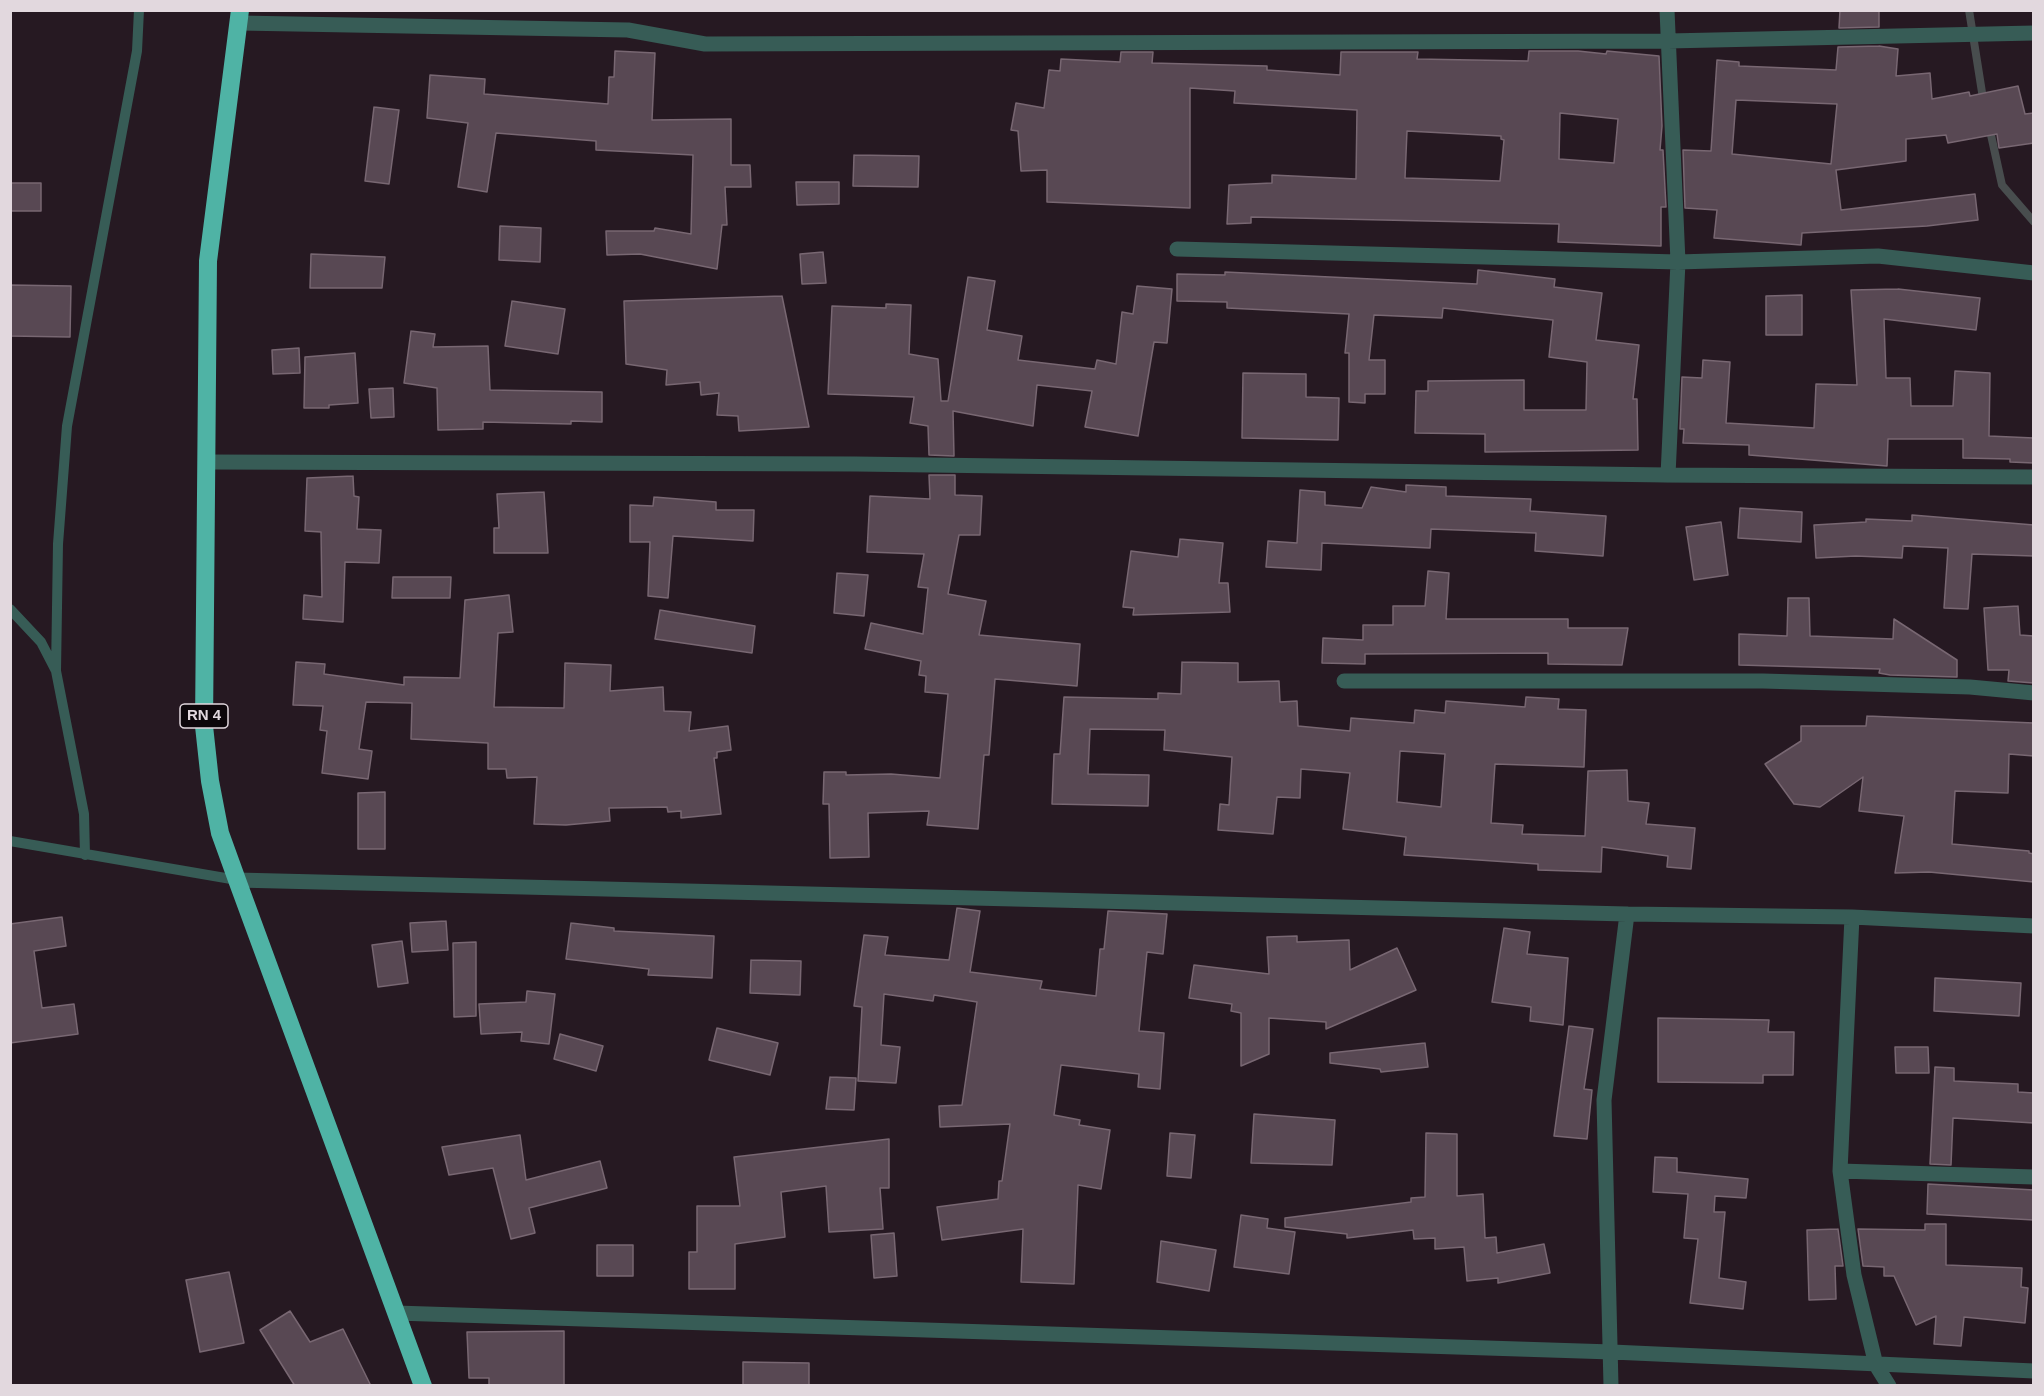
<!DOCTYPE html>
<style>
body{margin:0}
#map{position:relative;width:2044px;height:1396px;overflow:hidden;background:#261922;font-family:Arial,sans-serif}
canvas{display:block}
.frame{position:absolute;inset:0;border:12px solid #e2d8de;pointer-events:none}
</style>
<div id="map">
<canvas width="2044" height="1396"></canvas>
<div class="frame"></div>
</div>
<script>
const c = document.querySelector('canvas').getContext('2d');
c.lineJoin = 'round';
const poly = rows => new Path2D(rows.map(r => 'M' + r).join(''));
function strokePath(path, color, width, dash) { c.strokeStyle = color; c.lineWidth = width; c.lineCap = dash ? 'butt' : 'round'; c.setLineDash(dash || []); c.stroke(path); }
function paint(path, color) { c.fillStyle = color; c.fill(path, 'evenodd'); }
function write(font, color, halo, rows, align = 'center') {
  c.font = font + ' Arial,sans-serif'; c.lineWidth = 6; c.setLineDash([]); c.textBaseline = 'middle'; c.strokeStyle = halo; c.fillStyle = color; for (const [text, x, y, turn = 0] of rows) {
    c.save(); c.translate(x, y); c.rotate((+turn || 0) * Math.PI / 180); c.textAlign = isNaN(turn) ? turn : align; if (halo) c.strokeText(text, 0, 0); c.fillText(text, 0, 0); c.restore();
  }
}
strokePath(poly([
 [1969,10,1984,105],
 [1989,126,2002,185,2034,222]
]), '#484d4e', 8);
const building = poly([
 [1840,10,1879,10,1879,27,1839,28,1840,10],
 [1879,46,1898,49,1896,76,1930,73,1932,99,1969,92,1970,96,2018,86,2025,114,2034,113,2034,143,1999,148,1997,134,1948,143,1946,135,1906,139,1906,161,1836,170,1841,210,1975,194,1978,220,1927,226,1802,233,1801,245,1714,238,1717,210,1685,208,1683,150,1711,151,1717,60,1739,62,1739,66,1836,70,1838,47,1879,46],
 [1736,100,1837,104,1831,164,1732,154,1736,100],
 [615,51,655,53,652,120,731,119,731,165,750,165,751,187,725,187,727,225,722,225,717,269,640,254,607,255,606,231,654,231,655,228,691,234,693,155,596,150,596,141,496,133,487,192,458,187,468,123,427,118,430,75,485,79,484,94,608,104,609,77,614,77,615,51],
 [1529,51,1578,51,1606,54,1607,51,1659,56,1662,126,1660,150,1663,150,1666,207,1661,207,1661,246,1558,242,1559,224,1251,217,1251,223,1227,224,1229,185,1272,183,1272,175,1356,179,1357,110,1234,103,1235,91,1190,88,1190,208,1047,202,1047,170,1021,171,1018,131,1011,130,1016,103,1044,108,1049,70,1060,71,1061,59,1120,62,1121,52,1153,52,1152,63,1267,66,1267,70,1340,75,1341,52,1418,52,1417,59,1528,61,1529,51],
 [1560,113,1618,119,1614,163,1559,159,1560,113],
 [1407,131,1501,136,1501,139,1504,140,1500,181,1405,178,1407,131],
 [374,107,399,110,389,184,365,181,374,107],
 [854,155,919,156,918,187,853,186,854,155],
 [796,182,839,182,839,204,797,205,796,182],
 [10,183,41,183,41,211,10,211,10,183],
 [500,226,541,228,540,262,499,260,500,226],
 [823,252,826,283,802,284,800,254,823,252],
 [311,254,385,257,382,288,310,288,311,254],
 [1478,270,1555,279,1554,287,1602,293,1596,340,1639,345,1633,399,1637,399,1638,450,1485,452,1485,434,1415,433,1416,391,1428,391,1428,381,1524,380,1524,410,1586,410,1587,362,1549,357,1553,320,1443,308,1442,318,1374,315,1369,360,1385,360,1385,394,1365,394,1365,403,1349,402,1349,353,1345,353,1349,314,1227,308,1227,302,1177,301,1177,274,1225,275,1225,272,1477,284,1478,270],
 [968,277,995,281,987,330,1022,336,1018,360,1095,369,1097,360,1116,364,1122,312,1133,314,1137,286,1172,289,1167,343,1154,342,1138,436,1085,427,1092,391,1037,385,1033,426,953,411,954,456,929,455,928,426,910,423,914,397,828,394,832,306,886,308,886,304,911,305,909,354,938,359,941,401,948,401,968,277],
 [10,285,71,286,70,337,10,336,10,285],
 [1898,289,1980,298,1976,330,1884,319,1886,378,1910,378,1911,406,1953,406,1955,371,1990,373,1989,436,2034,438,2034,463,2010,462,2010,459,1963,458,1963,439,1888,439,1887,466,1749,455,1749,445,1683,443,1684,429,1680,429,1682,377,1702,378,1703,360,1730,362,1726,423,1814,428,1816,384,1857,385,1851,290,1898,289],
 [1802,295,1802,335,1766,335,1766,296,1802,295],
 [782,296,809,427,739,431,738,416,717,415,719,393,701,395,700,382,666,385,667,370,626,364,624,301,782,296],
 [512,301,565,309,558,354,505,346,512,301],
 [411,331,435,334,433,347,488,346,490,390,602,392,602,422,571,421,571,424,483,422,483,429,438,430,437,388,404,383,411,331],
 [299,348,300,373,273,374,272,350,299,348],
 [355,353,358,403,329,405,329,408,304,408,305,357,355,353],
 [1243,373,1306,374,1306,397,1339,398,1338,440,1242,438,1243,373],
 [393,388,394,417,371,418,369,389,393,388],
 [929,475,955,475,955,495,982,496,980,535,959,535,948,594,986,601,979,635,1080,644,1077,686,995,679,989,755,984,755,978,829,927,825,929,811,868,813,869,857,830,858,829,804,823,804,824,772,846,772,846,775,891,774,940,778,948,694,925,692,926,676,919,675,921,661,865,649,871,623,923,634,928,588,918,587,924,554,867,552,870,496,930,499,929,475],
 [353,476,354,496,359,497,357,529,381,530,379,563,345,562,343,622,303,619,304,595,322,597,321,532,305,531,307,478,353,476],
 [1406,485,1446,487,1446,496,1531,499,1530,511,1606,516,1603,556,1535,551,1536,533,1431,529,1430,548,1322,543,1321,570,1266,567,1268,541,1297,543,1300,490,1325,492,1325,505,1362,508,1371,487,1406,492,1406,485],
 [544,492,548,553,494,553,494,528,499,528,497,494,544,492],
 [654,497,716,502,716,510,754,510,753,541,673,536,668,598,648,596,650,542,630,542,630,505,653,506,654,497],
 [1740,508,1802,512,1801,542,1738,538,1740,508],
 [1912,515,2034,525,2034,556,1972,554,1968,609,1944,608,1948,548,1903,546,1902,558,1856,556,1816,558,1814,525,1866,522,1866,519,1912,521,1912,515],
 [1721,522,1728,575,1694,580,1686,527,1721,522],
 [1180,539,1223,543,1219,583,1228,583,1230,612,1133,615,1134,608,1123,607,1131,551,1178,557,1180,539],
 [1428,571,1449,573,1446,619,1568,619,1568,628,1628,628,1622,665,1548,664,1548,653,1365,654,1365,664,1322,663,1323,638,1363,640,1363,625,1393,625,1393,606,1425,606,1428,571],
 [837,573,868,575,864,616,834,613,837,573],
 [393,577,451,577,450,598,392,598,393,577],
 [509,595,513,632,498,633,494,707,564,708,565,663,611,665,610,691,663,687,664,711,691,712,689,731,728,726,731,750,717,752,717,758,714,758,721,814,681,818,681,811,668,812,667,807,609,808,610,821,566,825,534,824,537,777,507,778,506,769,488,769,488,743,411,739,412,703,366,702,359,749,372,751,368,779,322,773,327,731,320,730,323,706,293,705,296,662,325,664,324,674,404,685,404,677,460,678,465,600,509,595],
 [1788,598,1809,598,1810,636,1893,639,1894,619,1957,660,1957,677,1890,675,1879,673,1880,669,1739,665,1739,634,1787,636,1788,598],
 [2018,606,2020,635,2034,636,2034,683,2008,681,2009,670,1988,670,1984,608,2018,606],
 [660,610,755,626,752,653,655,639,660,610],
 [1182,662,1238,663,1238,682,1279,681,1280,702,1297,701,1298,726,1350,731,1351,718,1414,723,1415,710,1445,713,1446,701,1525,707,1526,697,1559,699,1558,709,1586,710,1584,767,1495,764,1491,823,1523,825,1522,834,1585,836,1588,771,1627,770,1628,801,1649,803,1646,824,1695,828,1691,869,1667,867,1668,856,1602,847,1601,872,1538,870,1538,864,1404,855,1406,837,1343,829,1350,773,1301,769,1300,798,1277,797,1273,834,1218,830,1220,804,1229,805,1232,757,1164,750,1165,730,1090,729,1088,774,1149,775,1148,806,1052,804,1054,754,1060,754,1064,697,1158,699,1158,693,1181,694,1182,662],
 [1400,751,1445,754,1441,807,1397,802,1400,751],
 [1867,716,2034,723,2034,756,2009,754,2008,793,1955,791,1952,844,2029,851,2029,853,2034,854,2034,882,1929,872,1895,873,1904,816,1859,811,1863,777,1820,807,1794,804,1765,764,1801,741,1801,726,1866,726,1867,716],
 [385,792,385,849,358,849,358,793,385,792],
 [957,908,980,911,970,972,1042,981,1040,989,1096,996,1100,949,1104,949,1108,911,1167,914,1163,954,1147,952,1139,1031,1164,1033,1160,1089,1138,1087,1139,1074,1061,1065,1054,1115,1080,1120,1079,1125,1110,1130,1101,1189,1078,1185,1074,1284,1021,1282,1023,1229,942,1240,937,1207,998,1199,999,1181,1002,1181,1010,1124,940,1127,939,1106,962,1105,977,1002,934,995,933,1001,884,994,881,1045,900,1047,896,1083,858,1081,862,1007,854,1006,864,935,888,937,885,955,949,960,957,908],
 [62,917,66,946,34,951,42,1008,74,1004,78,1034,10,1043,10,924,62,917],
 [446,921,448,950,412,952,410,923,446,921],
 [571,923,614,928,614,931,714,936,712,978,648,975,649,969,566,959,571,923],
 [1504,928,1530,932,1527,954,1568,958,1563,1025,1530,1021,1531,1007,1492,1002,1504,928],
 [1297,936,1297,942,1349,940,1350,970,1397,948,1416,990,1326,1029,1326,1022,1269,1018,1269,1054,1241,1066,1241,1013,1231,1011,1232,1004,1189,998,1194,965,1269,974,1267,937,1297,936],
 [402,941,408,983,378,987,372,945,402,941],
 [476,942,476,1016,454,1017,453,943,476,942],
 [751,960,801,961,800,995,750,993,751,960],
 [1935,978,2021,983,2019,1016,1934,1011,1935,978],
 [527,991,555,994,549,1044,521,1041,522,1032,481,1034,479,1004,526,1002,527,991],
 [1658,1018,1769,1020,1768,1032,1794,1032,1793,1075,1763,1075,1763,1083,1658,1082,1658,1018],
 [1569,1026,1593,1029,1584,1089,1592,1090,1587,1139,1554,1136,1569,1026],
 [717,1028,778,1043,770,1075,709,1060,717,1028],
 [560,1034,603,1046,596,1071,554,1059,560,1034],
 [1425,1043,1428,1067,1381,1072,1380,1069,1330,1063,1330,1053,1425,1043],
 [1895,1047,1928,1047,1929,1073,1896,1073,1895,1047],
 [1935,1067,1954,1068,1954,1081,2018,1084,2018,1092,2034,1093,2034,1123,1953,1118,1951,1165,1930,1164,1935,1067],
 [830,1077,856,1078,854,1110,826,1109,830,1077],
 [1254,1114,1335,1120,1332,1165,1251,1163,1254,1114],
 [1170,1133,1195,1135,1191,1178,1167,1176,1170,1133],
 [1426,1133,1457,1134,1457,1196,1483,1194,1485,1238,1496,1237,1497,1253,1544,1244,1550,1273,1498,1283,1498,1278,1467,1281,1464,1247,1435,1249,1435,1238,1414,1239,1413,1230,1347,1238,1347,1234,1285,1227,1285,1218,1411,1202,1411,1198,1425,1197,1426,1133],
 [520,1135,526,1180,600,1161,607,1188,529,1208,535,1233,511,1239,493,1168,449,1175,442,1147,520,1135],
 [889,1139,889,1188,880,1188,883,1229,829,1232,826,1186,781,1192,785,1237,735,1244,735,1289,689,1289,689,1252,697,1252,697,1206,740,1206,734,1157,889,1139],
 [1655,1157,1677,1158,1677,1172,1748,1179,1746,1198,1715,1196,1714,1212,1725,1212,1719,1278,1746,1282,1743,1309,1690,1303,1698,1239,1684,1238,1688,1194,1653,1192,1655,1157],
 [1928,1184,2034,1190,2034,1220,1927,1214,1928,1184],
 [1241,1215,1268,1219,1267,1228,1295,1232,1289,1274,1234,1267,1241,1215],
 [1925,1224,1946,1224,1946,1265,2022,1268,2021,1287,2028,1288,2025,1323,1964,1317,1961,1346,1934,1344,1936,1316,1916,1325,1894,1276,1884,1276,1884,1267,1863,1266,1858,1229,1925,1230,1925,1224],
 [1838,1229,1843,1266,1835,1266,1836,1299,1809,1300,1807,1230,1838,1229],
 [894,1233,897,1276,874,1278,871,1235,894,1233],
 [1161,1241,1216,1250,1209,1291,1157,1282,1161,1241],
 [597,1245,633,1245,633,1276,597,1276,597,1245],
 [229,1272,244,1343,200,1352,186,1280,229,1272],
 [290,1311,310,1342,343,1329,371,1386,295,1386,260,1330,290,1311],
 [564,1331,564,1386,489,1386,489,1378,469,1378,467,1332,564,1331],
 [743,1362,809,1363,809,1386,743,1386,743,1362]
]);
paint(building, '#584853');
strokePath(building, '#786772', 1.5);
strokePath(poly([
 [10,609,41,642,56,671,84,814,85,855],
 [56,671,58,544,67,426,137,51,139,10],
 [10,841,237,880]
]), '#375c56', 10);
strokePath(poly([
 [239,23,628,30,705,44,1668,41,2034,33],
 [1177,249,1678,262,1878,256,2034,273],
 [206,462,856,464,1668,475,1678,262,1667,10],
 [1658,475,2034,477],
 [1344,681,1763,681,1970,687,2034,693],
 [237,880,1627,914,1852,917,2034,926],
 [1852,917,1840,1171,1854,1275,1876,1365,1889,1386],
 [1840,1171,2034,1177],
 [396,1313,1612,1352,2034,1371],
 [1611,1386,1604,1100,1627,914]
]), '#375c56', 15);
strokePath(poly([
 [240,10,208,261,204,726,210,781,220,833,237,880,423,1386]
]), '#4fb3a5', 18);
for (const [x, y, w] of [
 [204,716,48]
]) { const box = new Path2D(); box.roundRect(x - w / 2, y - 12, w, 24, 4.5); c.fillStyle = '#0c060a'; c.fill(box); strokePath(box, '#e2d8de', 1.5); }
write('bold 15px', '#e2d8de', null, [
 ["RN 4",204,716]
]);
</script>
